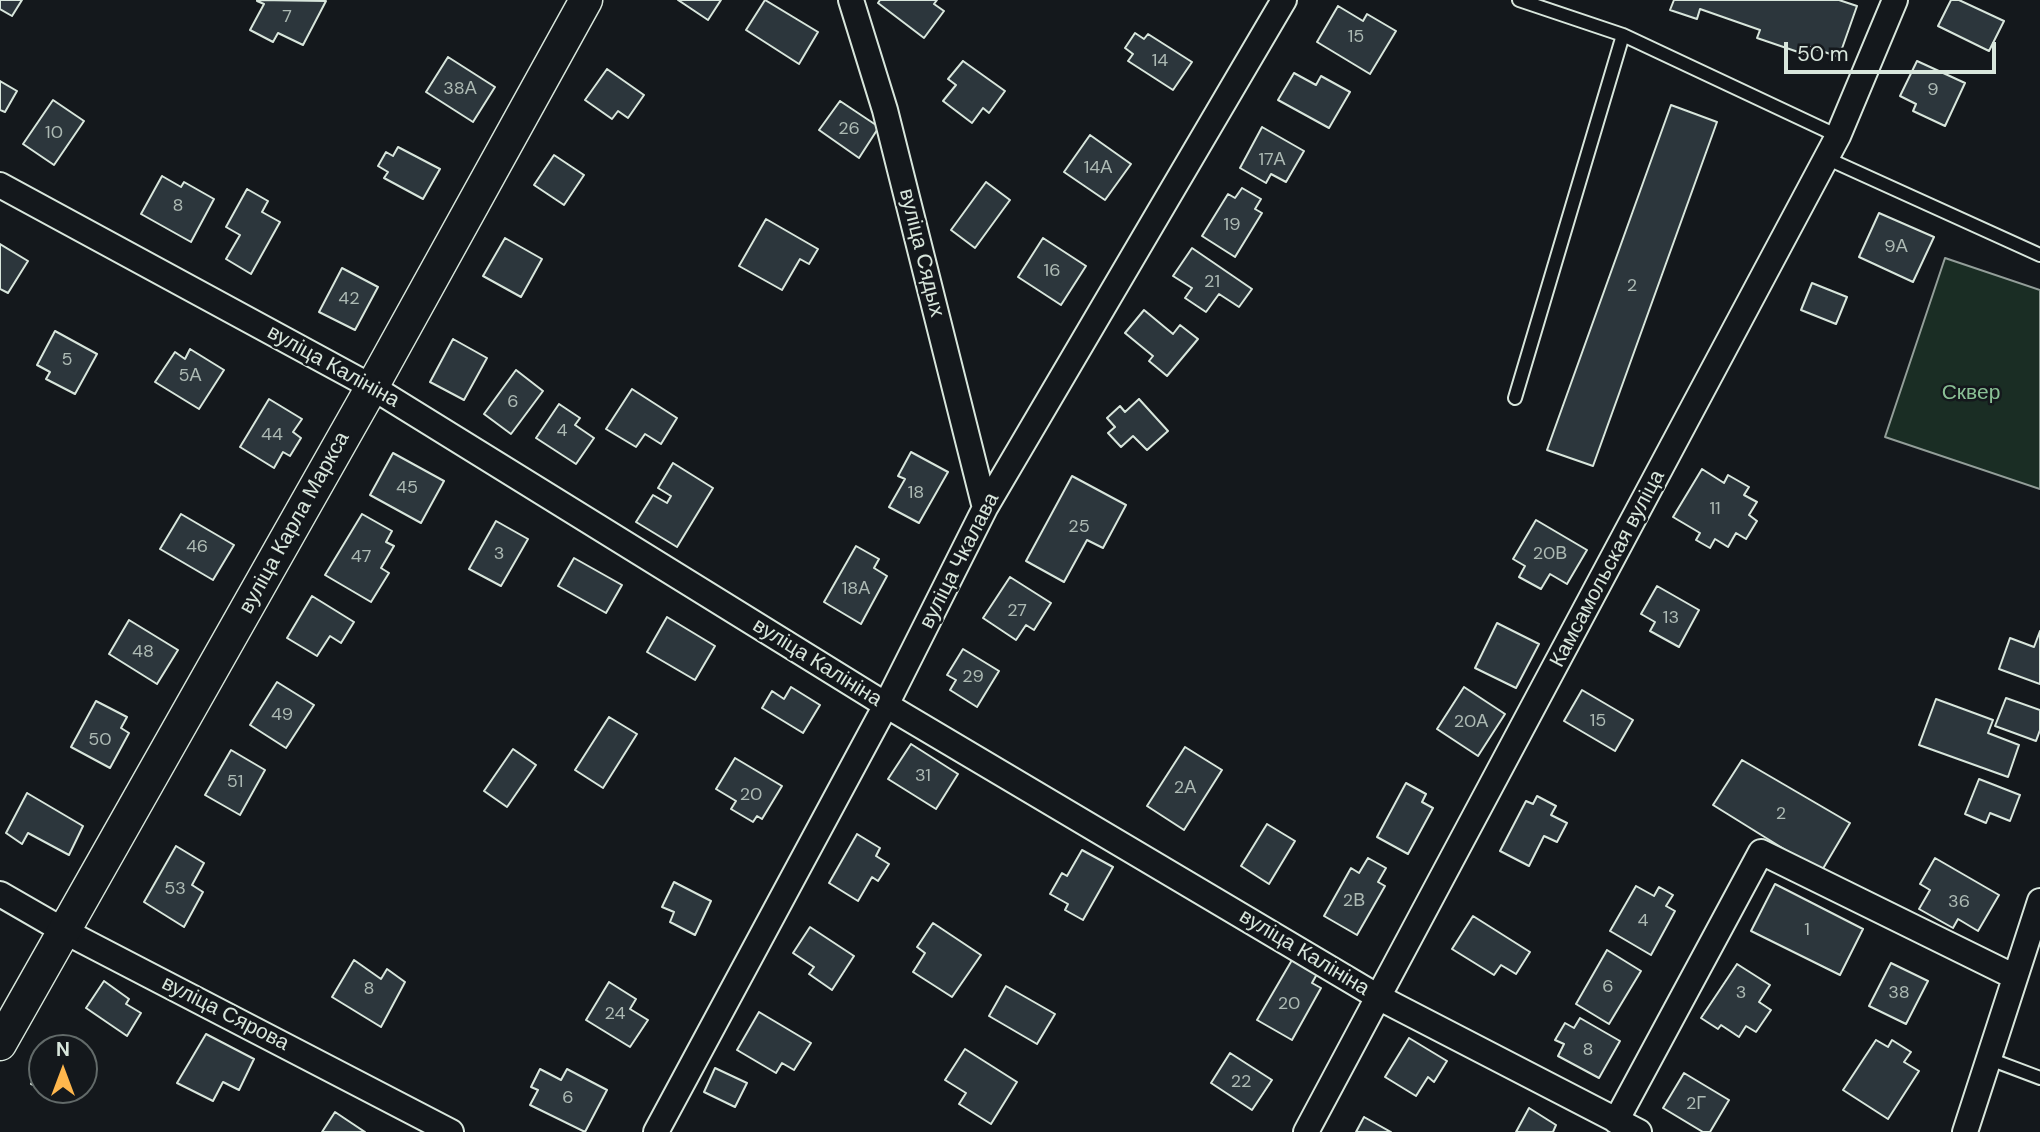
<!DOCTYPE html>
<meta charset="utf-8">
<style>
body{margin:0}
#map{position:relative;width:2040px;height:1132px;overflow:hidden;background:#14181c;font-family:"DM Sans",sans-serif}
canvas{display:block}
.north{position:absolute;left:28px;top:1034px;width:70px;height:70px;box-sizing:border-box;background:#14181c;border:2px solid #626a69;border-radius:50%;rotate:0deg;font-size:19px;font-weight:700;line-height:28px;text-align:center;color:#d8e6dc}
.north::after{content:'';display:block;margin:auto;width:24px;height:32px;background:#ffb74d;clip-path:polygon(50% 0,100% 100%,50% 72%,0 100%)}
.scale{position:absolute;left:1784px;top:42px;width:212px;height:32px;box-sizing:border-box;border:4px solid #d8e6dc;border-top:0;padding-left:9px;font-size:21px;line-height:24px;white-space:nowrap;color:#d8e6dc;-webkit-text-stroke:5px #14181c;paint-order:stroke}
</style>
<div id="map">
<canvas width="2040" height="1132"></canvas>
<div class="north">N</div>
<div class="scale">50 m</div>
</div>
<script>
const c = document.querySelector('canvas').getContext('2d');
c.lineJoin = 'round';
function paint(path, color) { c.fillStyle = color; c.fill(path, 'evenodd'); }
const poly = rows => new Path2D(rows.map(r => 'M' + r).join(''));
function strokePath(path, color, width, dash) { c.strokeStyle = color; c.lineWidth = width; c.lineCap = dash ? 'butt' : 'round'; c.setLineDash(dash || []); c.stroke(path); }
function write(font, color, halo, rows, align = 'center') {
  c.font = font + ' "DM Sans",sans-serif'; c.lineWidth = 5; c.setLineDash([]); c.textBaseline = 'middle'; c.strokeStyle = halo; c.fillStyle = color; for (const [text, x, y, turn = 0] of rows) {
    c.save(); c.translate(x, y); c.rotate((+turn || 0) * Math.PI / 180); c.textAlign = isNaN(turn) ? turn : align; if (halo) c.strokeText(text, 0, 0); c.fillText(text, 0, 0); c.restore();
  }
}
const green = poly([
 [1945,258,2040,290,2040,489,1885,437,1945,258]
]);
paint(green, '#1a2d24');
strokePath(green, '#939e99', 2);
const building = poly([
 [0,0,22,0,12,16,0,9,0,0],
 [678,0,721,0,708,20,678,0],
 [765,0,818,32,799,64,746,30,765,0],
 [880,0,937,0,934,4,944,11,924,38,878,3,880,0],
 [1674,0,1839,0,1857,6,1839,57,1807,46,1804,54,1757,38,1760,30,1700,9,1697,19,1670,10,1674,0],
 [1951,0,1959,0,2004,21,1989,51,1938,26,1951,0],
 [257,1,257,0,326,1,303,45,278,33,273,42,250,30,264,4,257,1],
 [1338,6,1363,21,1367,14,1396,31,1370,74,1317,42,1338,6],
 [1135,33,1144,39,1148,34,1192,62,1173,90,1128,61,1133,54,1125,48,1135,33],
 [448,57,495,87,473,122,426,92,448,57],
 [963,61,1005,91,989,113,983,108,972,123,943,101,956,85,948,79,963,61],
 [1917,61,1965,83,1945,126,1913,111,1916,104,1900,96,1917,61],
 [607,69,644,95,628,118,618,111,612,119,585,100,607,69],
 [1294,73,1316,85,1321,76,1350,92,1329,128,1278,100,1294,73],
 [0,81,17,91,5,112,0,110,0,81],
 [53,100,84,121,54,165,23,144,53,100],
 [840,101,879,127,859,158,819,130,840,101],
 [1671,105,1717,122,1593,466,1547,450,1671,105],
 [1262,127,1304,151,1286,182,1271,174,1266,183,1240,168,1262,127],
 [1090,135,1131,164,1105,200,1064,172,1090,135],
 [398,147,440,169,423,199,384,178,388,172,378,166,386,152,393,156,398,147],
 [554,155,584,175,564,205,534,185,554,155],
 [162,176,181,187,184,182,214,199,191,242,141,214,162,176],
 [986,182,1010,200,975,248,951,230,986,182],
 [1242,188,1261,199,1255,209,1262,213,1235,257,1202,236,1228,194,1235,198,1242,188],
 [247,189,268,201,262,212,280,222,251,274,226,259,240,235,226,227,247,189],
 [1879,213,1934,237,1913,282,1859,257,1879,213],
 [766,219,818,249,809,264,800,259,782,290,739,266,766,219],
 [505,238,542,259,521,297,483,276,505,238],
 [1043,238,1086,266,1061,305,1018,277,1043,238],
 [0,244,28,261,8,293,0,289,0,244],
 [1192,248,1252,289,1239,307,1219,294,1206,312,1185,298,1192,288,1173,276,1192,248],
 [342,268,378,287,355,330,319,312,342,268],
 [1812,283,1847,297,1836,324,1801,310,1812,283],
 [1144,310,1173,334,1180,325,1198,339,1167,376,1149,361,1153,356,1125,333,1144,310],
 [55,331,97,354,75,394,46,379,50,372,37,365,55,331],
 [453,339,487,358,464,400,430,382,453,339],
 [190,349,224,370,199,409,155,382,175,352,185,359,190,349],
 [516,370,543,391,511,434,484,414,516,370],
 [632,389,677,418,661,444,645,434,636,447,606,429,632,389],
 [269,399,302,419,293,432,301,438,290,456,283,452,274,468,240,447,269,399],
 [1139,399,1168,431,1147,450,1133,436,1121,447,1108,433,1115,427,1107,418,1120,406,1125,412,1139,399],
 [559,404,580,418,575,425,594,438,576,464,536,438,559,404],
 [911,452,948,472,919,523,889,507,905,479,898,476,911,452],
 [393,453,444,481,421,523,370,495,393,453],
 [673,463,713,488,677,547,636,522,653,495,667,503,671,496,658,488,673,463],
 [1702,469,1724,483,1728,475,1749,487,1744,495,1757,502,1749,515,1757,521,1746,539,1736,533,1728,547,1715,539,1710,548,1696,540,1700,533,1673,517,1702,469],
 [1072,476,1126,505,1103,548,1087,540,1064,582,1026,561,1072,476],
 [181,514,234,545,213,580,160,549,181,514],
 [362,514,392,531,386,542,394,546,381,568,389,573,371,602,325,575,362,514],
 [1536,520,1587,550,1567,584,1550,574,1541,589,1519,577,1525,566,1513,559,1536,520],
 [496,521,528,539,501,586,469,569,496,521],
 [856,546,879,559,874,568,887,576,861,624,824,602,856,546],
 [574,558,622,585,606,613,558,586,574,558],
 [1010,577,1051,603,1034,630,1026,625,1016,640,983,618,1010,577],
 [1657,586,1699,610,1679,647,1650,631,1655,622,1641,614,1657,586],
 [312,596,354,622,341,643,330,636,317,656,287,638,312,596],
 [667,617,715,646,695,680,647,652,667,617],
 [129,620,178,650,157,684,109,654,129,620],
 [1497,623,1539,644,1516,688,1475,668,1497,623],
 [2040,631,2040,684,1999,669,2010,638,2034,647,2040,631],
 [963,649,999,671,977,707,950,690,956,680,947,675,963,649],
 [277,682,314,705,286,748,250,725,277,682],
 [791,687,820,705,803,733,762,708,772,691,784,699,791,687],
 [1464,687,1505,714,1478,756,1437,729,1464,687],
 [1582,690,1633,720,1615,751,1564,721,1582,690],
 [2006,698,2040,710,2040,730,2036,741,1995,726,2006,698],
 [1936,699,1993,720,1988,733,2019,745,2008,777,1919,745,1936,699],
 [96,701,127,717,121,728,129,733,110,768,71,747,96,701],
 [609,717,637,734,603,788,575,770,609,717],
 [911,744,958,774,936,809,888,779,911,744],
 [1185,747,1222,770,1184,830,1147,806,1185,747],
 [513,749,536,765,507,807,484,791,513,749],
 [231,750,265,770,240,815,205,795,231,750],
 [735,758,782,786,762,819,757,816,753,822,731,809,736,801,716,789,735,758],
 [1742,760,1850,823,1821,872,1713,805,1742,760],
 [1979,779,2020,795,2010,821,1990,813,1986,823,1965,814,1979,779],
 [1406,783,1426,794,1422,802,1433,808,1408,854,1377,837,1406,783],
 [27,793,83,826,69,855,28,833,22,844,6,833,27,793],
 [1537,796,1556,806,1551,815,1567,823,1557,842,1544,836,1529,866,1500,851,1526,801,1533,804,1537,796],
 [1267,824,1295,841,1269,884,1241,866,1267,824],
 [857,834,880,848,876,856,889,864,878,881,872,877,858,901,829,883,857,834],
 [176,846,204,863,192,885,203,892,184,927,144,902,176,846],
 [1082,850,1113,867,1083,920,1065,910,1068,904,1050,894,1062,873,1067,876,1082,850],
 [1368,858,1386,868,1378,882,1385,886,1357,935,1324,916,1351,868,1359,873,1368,858],
 [1935,858,1999,895,1978,931,1958,919,1953,928,1919,909,1930,890,1920,884,1935,858],
 [674,882,711,901,695,935,670,922,674,912,662,907,674,882],
 [1775,884,1863,929,1840,975,1751,931,1775,884],
 [1636,886,1654,896,1659,887,1673,895,1666,906,1675,911,1651,955,1610,931,1636,886],
 [1473,916,1530,952,1516,974,1501,965,1494,975,1452,949,1473,916],
 [933,923,981,955,952,997,913,972,925,953,917,947,933,923],
 [810,927,854,956,832,990,809,974,814,967,793,953,810,927],
 [1607,950,1641,971,1609,1024,1576,1004,1607,950],
 [354,960,381,979,387,969,405,982,381,1027,332,997,354,960],
 [1292,960,1317,974,1312,983,1321,988,1292,1040,1257,1020,1292,960],
 [1891,963,1928,981,1906,1024,1869,1006,1891,963],
 [1737,964,1770,985,1759,1002,1771,1010,1756,1032,1746,1026,1739,1037,1721,1025,1718,1029,1701,1018,1737,964],
 [104,981,129,999,126,1004,141,1013,127,1036,86,1008,104,981],
 [609,982,636,999,630,1009,648,1020,630,1047,586,1020,609,982],
 [1006,986,1055,1014,1037,1044,989,1016,1006,986],
 [759,1012,811,1043,794,1070,782,1063,776,1073,737,1050,759,1012],
 [1580,1018,1620,1041,1599,1078,1558,1056,1564,1044,1555,1040,1565,1023,1574,1028,1580,1018],
 [206,1034,254,1059,239,1090,223,1082,213,1101,177,1083,206,1034],
 [1409,1038,1447,1061,1434,1082,1428,1077,1416,1096,1385,1077,1409,1038],
 [1876,1040,1888,1047,1892,1040,1911,1052,1904,1062,1919,1071,1888,1119,1843,1090,1876,1040],
 [965,1049,1017,1082,991,1124,959,1104,966,1093,945,1080,965,1049],
 [1230,1053,1272,1080,1252,1110,1211,1083,1230,1053],
 [42,1066,42,1090,65,1090,59,1100,31,1084,42,1066],
 [715,1068,747,1083,735,1107,704,1092,715,1068],
 [540,1069,561,1080,567,1069,607,1090,585,1132,530,1105,538,1090,531,1087,540,1069],
 [1684,1073,1729,1100,1710,1132,1703,1132,1663,1108,1684,1073],
 [1529,1108,1556,1125,1553,1132,1516,1132,1529,1108],
 [335,1112,365,1132,322,1132,335,1112],
 [1364,1117,1391,1132,1356,1132,1364,1117]
]);
paint(building, '#2c363c');
strokePath(building, '#d8e6dc', 2);
const service = poly([
 [1519,0,1623,35,1838,136],
 [1826,158,2040,255],
 [1515,398,1623,35],
 [1987,1058,2040,1078]
]);
const minor = poly([
 [851,0,885,110,985,508],
 [0,185,372,387,886,705,1380,998,1639,1132],
 [0,894,66,932,451,1132],
 [1616,1121,1761,852,2015,977],
 [656,1132,886,705,985,508,1284,0],
 [1306,1132,1838,136,1895,0],
 [1965,1132,2040,901]
]);
const tertiary = poly([
 [0,1044,372,387,586,0]
]);
strokePath(service, '#d8e6dc', 16);
strokePath(minor, '#d8e6dc', 28);
strokePath(tertiary, '#d8e6dc', 35);
strokePath(service, '#14181c', 12);
strokePath(minor, '#14181c', 24);
strokePath(tertiary, '#14181c', 32);
write('18px', '#adbab4', null, [
 ["7",287,17],
 ["15",1356,37],
 ["14",1160,61],
 ["38А",460,89],
 ["9",1933,90],
 ["26",849,129],
 ["10",54,133],
 ["17А",1272,160],
 ["14А",1098,168],
 ["8",178,206],
 ["19",1232,225],
 ["9А",1896,247],
 ["16",1052,271],
 ["21",1212,282],
 ["2",1632,286],
 ["42",349,299],
 ["5",67,360],
 ["5А",190,376],
 ["6",513,402],
 ["4",562,431],
 ["44",272,435],
 ["45",407,488],
 ["18",916,493],
 ["11",1715,509],
 ["25",1079,527],
 ["46",197,547],
 ["3",499,554],
 ["20В",1550,554],
 ["47",361,557],
 ["18А",856,589],
 ["27",1017,611],
 ["13",1671,618],
 ["48",143,652],
 ["29",973,677],
 ["49",282,715],
 ["15",1598,721],
 ["20А",1471,722],
 ["50",100,740],
 ["31",923,776],
 ["51",235,782],
 ["2А",1185,788],
 ["20",751,795],
 ["2",1781,814],
 ["53",175,889],
 ["2В",1354,901],
 ["36",1959,902],
 ["4",1643,921],
 ["1",1807,930],
 ["6",1608,987],
 ["8",369,989],
 ["3",1741,993],
 ["38",1899,993],
 ["20",1289,1004],
 ["24",615,1014],
 ["8",1588,1050],
 ["22",1241,1082],
 ["6",568,1098],
 ["2Г",1696,1104]
]);
write('21px', '#d8e6dc', '#14181c', [
 ["вуліца Сядых",921,253,76],
 ["вуліца Калініна",333,367,29],
 ["вуліца Карла Маркса",295,523,-61],
 ["вуліца Чкалава",960,561,-63],
 ["Камсамольская вуліца",1608,569,-62],
 ["вуліца Калініна",817,663,32],
 ["вуліца Калініна",1304,953,31],
 ["вуліца Сярова",225,1014,27]
]);
write('21px', '#8ac095', '#14181c', [
 ["Сквер",1971,393]
]);
</script>
